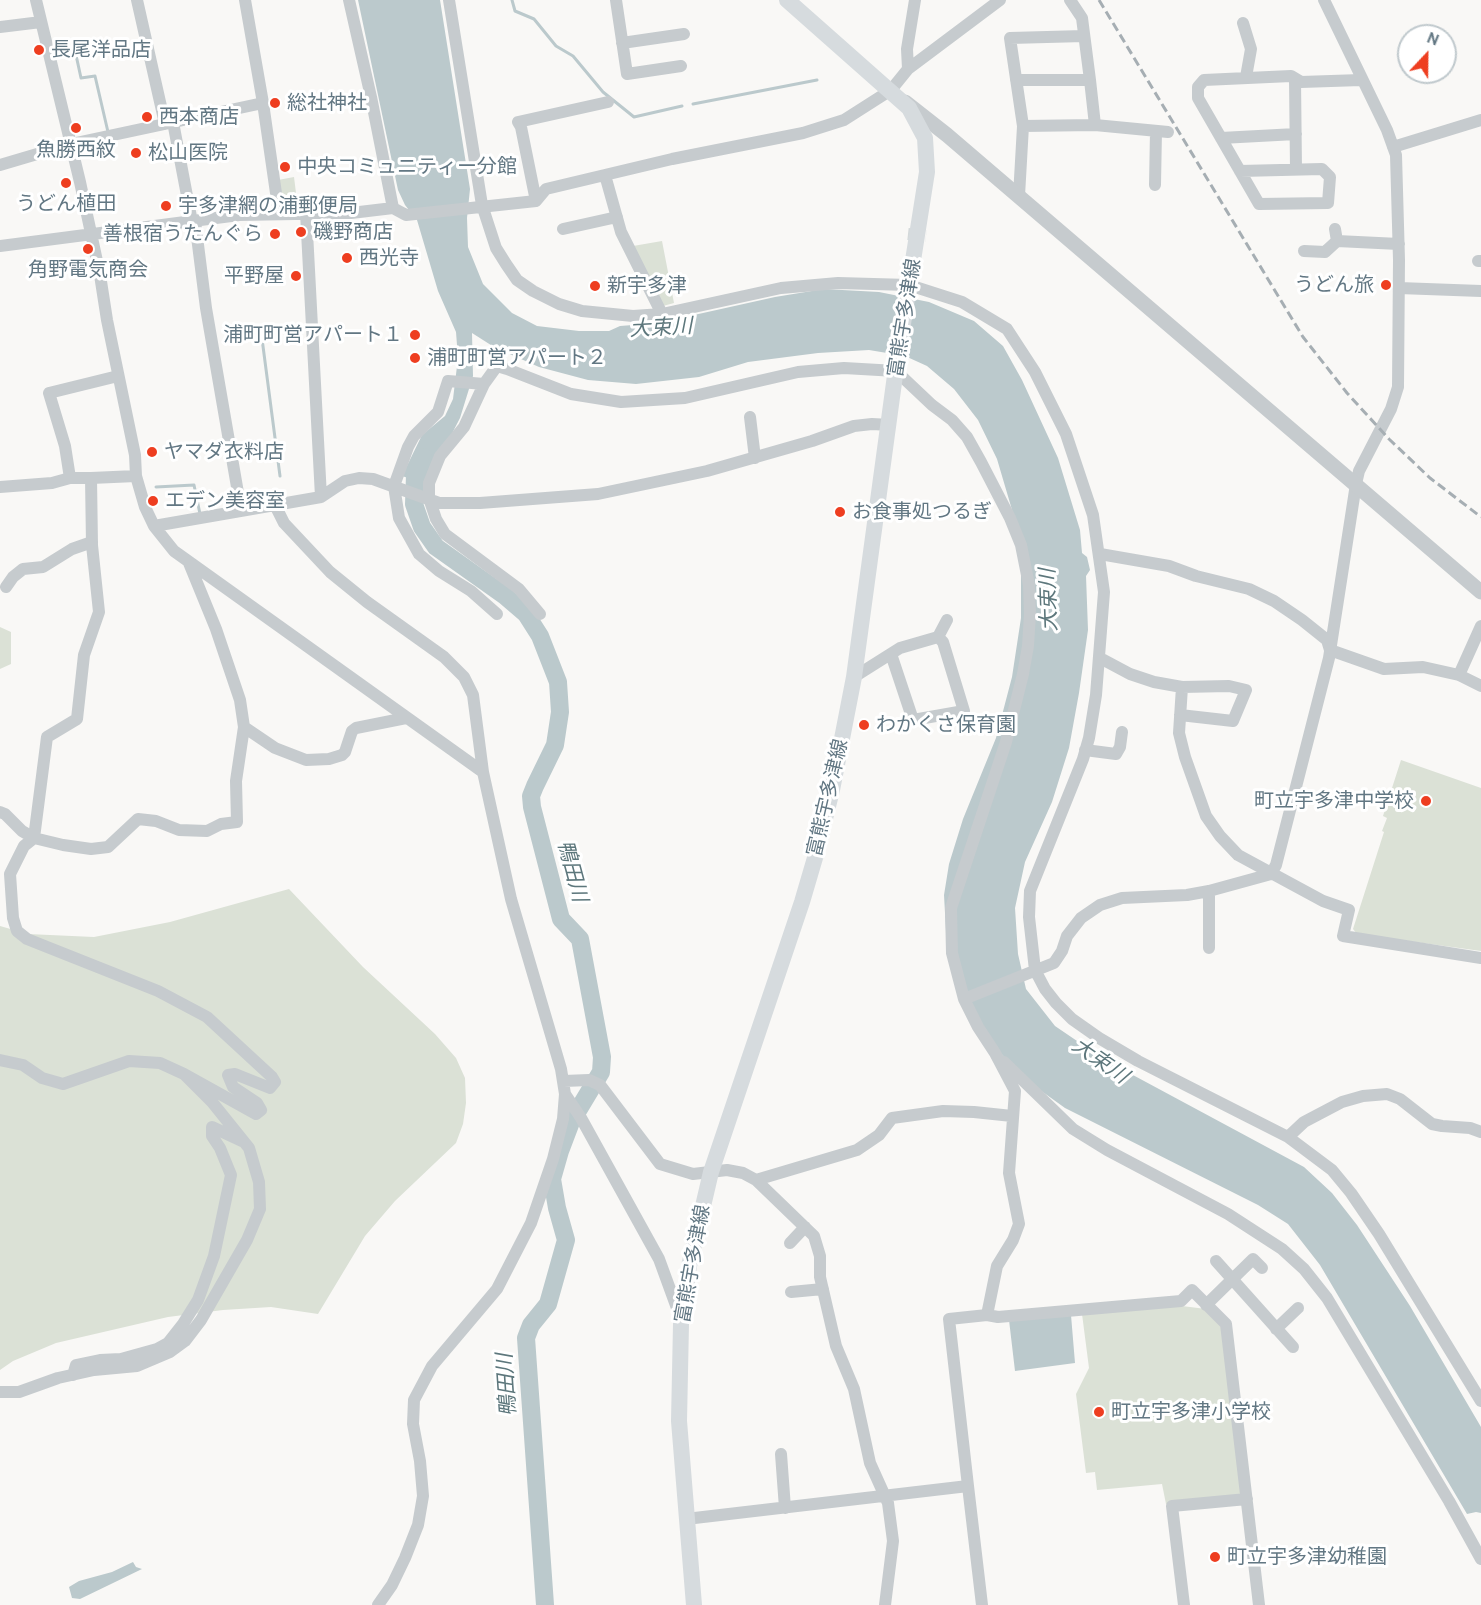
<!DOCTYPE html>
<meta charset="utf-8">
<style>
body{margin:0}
#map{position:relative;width:1481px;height:1605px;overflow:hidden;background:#f9f8f6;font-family:Cabin,sans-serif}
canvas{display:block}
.north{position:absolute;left:1397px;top:24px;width:60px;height:60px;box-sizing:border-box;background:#fff;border:2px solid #c0c9cd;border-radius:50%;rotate:22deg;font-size:16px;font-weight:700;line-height:24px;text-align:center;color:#627783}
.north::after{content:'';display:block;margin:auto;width:21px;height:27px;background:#ee3e20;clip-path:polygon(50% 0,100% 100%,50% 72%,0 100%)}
</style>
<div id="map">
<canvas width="1481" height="1605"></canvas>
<div class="north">N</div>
</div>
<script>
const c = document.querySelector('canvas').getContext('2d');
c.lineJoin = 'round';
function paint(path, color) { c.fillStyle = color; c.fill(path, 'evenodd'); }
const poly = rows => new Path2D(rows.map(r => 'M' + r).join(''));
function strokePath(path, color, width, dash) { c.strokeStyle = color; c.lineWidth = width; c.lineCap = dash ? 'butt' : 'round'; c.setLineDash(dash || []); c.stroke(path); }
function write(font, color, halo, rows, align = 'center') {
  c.font = font + ' Cabin,"Noto Sans JP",sans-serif'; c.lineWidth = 6; c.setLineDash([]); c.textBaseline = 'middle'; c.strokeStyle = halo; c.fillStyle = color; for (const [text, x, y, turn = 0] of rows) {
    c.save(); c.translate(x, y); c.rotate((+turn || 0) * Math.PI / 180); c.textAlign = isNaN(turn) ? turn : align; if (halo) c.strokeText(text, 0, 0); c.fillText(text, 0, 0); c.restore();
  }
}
paint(poly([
 [294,177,298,209,292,209,285,205,278,180],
 [662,241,674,303,663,306,633,246],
 [0,627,11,632,11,664,0,669],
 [1401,760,1481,788,1481,951,1357,934,1353,929,1384,832,1382,831,1387,818,1383,816],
 [289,889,363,967,435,1034,456,1058,465,1078,466,1103,463,1124,456,1143,395,1201,365,1236,318,1314,271,1307,223,1310,168,1317,56,1343,13,1361,0,1370,0,926,28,934,94,937,170,922],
 [1182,1306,1206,1309,1221,1326,1242,1495,1166,1504,1162,1484,1097,1490,1095,1472,1086,1473,1076,1394,1089,1368,1082,1314]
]), '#dbe1d6');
paint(poly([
 [358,0,440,0,470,189,467,218,468,247,483,284,512,313,537,326,579,331,609,331,620,326,658,323,775,297,824,289,879,292,929,302,974,321,1003,346,1022,380,1058,458,1080,530,1082,553,1087,557,1090,570,1086,576,1088,630,1079,693,1069,748,1052,802,1025,862,1015,908,1018,954,1026,989,1055,1026,1105,1060,1304,1167,1332,1193,1357,1225,1410,1306,1481,1427,1481,1513,1476,1512,1467,1514,1320,1265,1288,1224,1258,1205,1065,1108,1026,1080,993,1045,971,1013,946,931,944,895,949,864,963,819,996,738,1012,677,1021,618,1021,569,1015,520,997,459,978,420,954,389,927,366,905,356,869,350,818,353,748,362,699,377,636,384,588,380,539,367,494,347,472,333,473,376,460,418,426,484,402,476,422,435,445,416,453,399,458,358,456,332,438,291,417,220,405,205,398,190],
 [1071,1315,1075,1363,1015,1371,1009,1320],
 [133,1562,136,1567,142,1569,80,1599,72,1598,69,1587,79,1581,112,1572]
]), '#bbc9cc');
strokePath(poly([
 [512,0,515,11,534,19,556,46,573,56,603,92,634,117,682,106],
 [76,55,81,78,95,76,108,132],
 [693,104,817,80],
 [280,476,261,331,285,327,306,326],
 [156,487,194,485,200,514]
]), '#bbc9cc', 3);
strokePath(poly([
 [423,457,415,475,414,504,422,527,436,547,505,596,526,614,540,636,558,682,560,712,555,745,535,786,531,796,532,807,561,919,580,939,602,1057,601,1072,571,1122,560,1151,552,1179,557,1208,566,1240,548,1304,531,1325,526,1338,545,1605]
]), '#bbc9cc', 18);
strokePath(poly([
 [908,234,926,236]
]), '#d3d8d9', 12, [12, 6]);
strokePath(poly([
 [36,0,80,182,100,275,107,320,135,455,136,476,145,507,154,526,174,551,483,772],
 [137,0,165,124],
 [245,0,263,103,279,214],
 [349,0,371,97,393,208],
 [449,0,482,205,496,248,506,264,517,280,533,291,559,304,582,311,633,316,662,314,781,288,838,283,909,285,962,302,1007,329,1035,372,1066,434,1093,515,1104,592,1096,695,1089,738,1083,759,1030,891,1029,917,1035,970,1045,989,1056,1003,1072,1019,1099,1038,1138,1061,1288,1137,1332,1170,1351,1193,1379,1234,1481,1401],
 [616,0,627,74,681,66],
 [1070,0,1082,18,1090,80,1095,125,1023,126,1010,38,1084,36],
 [1243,23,1251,49,1246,77],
 [0,27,41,22],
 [622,43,684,34],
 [908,69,907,49,915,0],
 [1295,79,1296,169],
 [1016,80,1090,80],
 [173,122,192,222],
 [1095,125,1168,132],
 [1221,138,1296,134],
 [1393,147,1481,120],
 [0,165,71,144,263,103],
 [1240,171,1322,169,1330,177,1328,203,1259,204,1198,98,1198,87,1204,80,1291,76,1301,82,1361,80],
 [605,175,621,232,662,314],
 [1155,185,1156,131],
 [1019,196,1023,126],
 [536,201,521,127,518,122,608,102],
 [306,213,321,497],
 [195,221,206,308,241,510],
 [563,229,617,217],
 [1335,229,1337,241,1399,244],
 [0,246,239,215,351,213,393,208,406,215,536,201,546,189,672,159,803,133,844,120,891,90,908,69,1000,0],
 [1304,251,1325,252,1337,241],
 [1478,261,1481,261],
 [1399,288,1481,291],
 [484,384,448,381,438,412,414,436,408,447,394,486,399,518,419,554,439,571,471,591,497,614],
 [750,417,755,458],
 [136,476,91,478,92,545,99,612,84,655,77,719,47,737,34,838,24,846,10,874,13,918,17,931,27,939,158,991,207,1017,272,1077,275,1082,270,1088,235,1074,228,1075,233,1087,257,1103,261,1110,256,1114,184,1074],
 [70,478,65,446,49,393,118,376],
 [0,487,52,483,70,478,91,478],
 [275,505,284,523,330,572,367,602,444,657,464,677,473,695,483,772,511,899,561,1069,565,1094,581,1118,659,1259,678,1311,682,1317],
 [154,526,321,497,345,481,359,478,373,479,439,503,480,503,598,494,707,471,812,441,854,426,872,424,890,425],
 [1100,554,1169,566,1196,576,1249,589,1274,601,1302,620,1327,640,1330,650,1384,669,1423,667,1459,675,1481,686],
 [6,587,13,577,23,569,43,567,72,549,92,542],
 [540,614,519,589,445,534,436,519,429,498,429,483,440,456,464,427,484,384,497,366,507,369,571,394,621,402,685,398,798,372,844,368,896,371,932,405,952,420,967,437,981,462,1010,518,1021,545,1029,585,1030,614,1028,646,1023,674,1006,742,951,908,952,953,964,999],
 [891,654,913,720,964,711,943,642,938,637],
 [1100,658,1130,674,1154,682,1182,687,1179,733,1185,757,1206,816,1220,836,1238,855,1323,901,1349,910,1343,936,1481,958],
 [1459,675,1481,626],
 [854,677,900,648,938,637,947,620],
 [1180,715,1233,721,1246,690,1229,686,1182,687],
 [244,727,275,748,306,760,329,759,342,755,345,752,352,731,356,728,406,718],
 [1085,750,1116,754,1120,747,1122,732],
 [0,812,5,814,22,831,34,838,63,845,91,849,108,847,138,819,156,821,179,830,207,831,221,824,237,822,236,781,244,727,240,700,216,629,189,563],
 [1209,948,1209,891],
 [0,1060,23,1065,42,1078,63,1084,129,1061,160,1063,184,1074,212,1102,249,1148,259,1182,260,1209,247,1240,201,1320,185,1341,170,1352,137,1366,94,1370,58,1378,19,1392,0,1392],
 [1004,1062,1073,1129,1107,1150,1228,1214,1282,1249,1304,1269,1327,1298,1449,1501,1481,1559],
 [564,1081,589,1080,600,1085,660,1164,693,1174,727,1170,743,1173,756,1180,814,1236,820,1256,820,1277,836,1346,854,1389,870,1463,888,1503,893,1541,885,1605],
 [1288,1137,1304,1122,1342,1102,1363,1096,1387,1094,1400,1099,1432,1124,1442,1126,1470,1128,1481,1132],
 [756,1180,857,1150,879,1135,892,1118,943,1111,974,1112,1012,1116],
 [790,1243,805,1227],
 [1216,1261,1293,1347],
 [791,1292,823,1289],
 [1206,1305,1253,1259,1262,1268],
 [987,1315,998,1317,1181,1301,1192,1290,1226,1324,1259,1605],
 [1276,1329,1298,1308],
 [73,1375,76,1365,100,1360,121,1359,157,1349,168,1343,183,1324,198,1300,214,1256,231,1175,220,1148,212,1136,212,1127,242,1141],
 [781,1454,785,1508],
 [968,1486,982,1605],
 [686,1519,968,1486,949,1319,987,1315,997,1266,1013,1240,1019,1224,1009,1173,1015,1091,995,1053,978,1027,964,999,1054,963,1062,951,1067,936,1081,918,1100,905,1122,898,1187,895,1209,891,1271,874,1276,865,1329,658,1356,484,1359,471,1391,409,1398,387,1399,260,1396,155,1387,130,1324,0],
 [378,1605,392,1585,405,1558,418,1525,423,1496,420,1461,413,1424,414,1400,432,1366,497,1289,531,1223,553,1159,563,1119,565,1094],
 [1184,1605,1172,1506,1247,1499]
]), '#c6cbce', 12);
strokePath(poly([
 [905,102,947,135,1481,592]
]), '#c6cbce', 15);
strokePath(poly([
 [694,1605,679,1421,681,1324,689,1266,711,1172,802,902,817,851,832,790,854,677,896,368,927,172,925,138,909,108,787,0]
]), '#d6dbde', 16);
strokePath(poly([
 [1099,0,1303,337,1347,393,1389,439,1430,478,1481,517]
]), '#a6aeb3', 3, [9, 4.5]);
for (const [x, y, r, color] of [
 [39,50,6,"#ee3e20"],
 [275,103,6,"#ee3e20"],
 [147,117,6,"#ee3e20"],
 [76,128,6,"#ee3e20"],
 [136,153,6,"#ee3e20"],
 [285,167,6,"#ee3e20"],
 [66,183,6,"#ee3e20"],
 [166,206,6,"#ee3e20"],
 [301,232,6,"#ee3e20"],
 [275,234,6,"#ee3e20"],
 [88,249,6,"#ee3e20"],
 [347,258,6,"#ee3e20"],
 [296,276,6,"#ee3e20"],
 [1386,285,6,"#ee3e20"],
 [595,286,6,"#ee3e20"],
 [415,335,6,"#ee3e20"],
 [415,358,6,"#ee3e20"],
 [152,452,6,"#ee3e20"],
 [153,501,6,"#ee3e20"],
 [840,512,6,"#ee3e20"],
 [864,725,6,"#ee3e20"],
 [1426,801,6,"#ee3e20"],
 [1099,1412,6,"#ee3e20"],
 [1215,1557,6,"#ee3e20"]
]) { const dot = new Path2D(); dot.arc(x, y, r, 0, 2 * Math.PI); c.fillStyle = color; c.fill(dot); strokePath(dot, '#fff', 2); }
write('20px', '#627783', '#fff', [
 ["長尾洋品店",51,50],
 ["総社神社",287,103],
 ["西本商店",159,117],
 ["魚勝西紋",76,150,"center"],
 ["松山医院",148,153],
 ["中央コミュニティー分館",297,167],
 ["うどん植田",66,204,"center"],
 ["宇多津網の浦郵便局",178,206],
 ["磯野商店",313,232],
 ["善根宿うたんぐら",263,234,"right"],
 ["西光寺",359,258],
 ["角野電気商会",88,270,"center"],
 ["平野屋",284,276,"right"],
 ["うどん旅",1374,285,"right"],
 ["新宇多津",607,286],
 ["浦町町営アパート１",403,335,"right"],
 ["浦町町営アパート２",427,358],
 ["ヤマダ衣料店",164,452],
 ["エデン美容室",165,501],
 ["お食事処つるぎ",852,512],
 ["わかくさ保育園",876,725],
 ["町立宇多津中学校",1414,801,"right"],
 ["町立宇多津小学校",1111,1412],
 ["町立宇多津幼稚園",1227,1557]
], 'left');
write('20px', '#627783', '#fff', [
 ["富熊宇多津線",905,318,-81],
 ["富熊宇多津線",828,798,-77],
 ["富熊宇多津線",693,1264,-80]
]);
write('italic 21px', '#5d777c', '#fff', [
 ["大束川",661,328,-3],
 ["大束川",1049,600,-92],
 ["鴨田川",572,871,75],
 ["大束川",1100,1061,35],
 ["鴨田川",507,1385,-94]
]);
</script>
